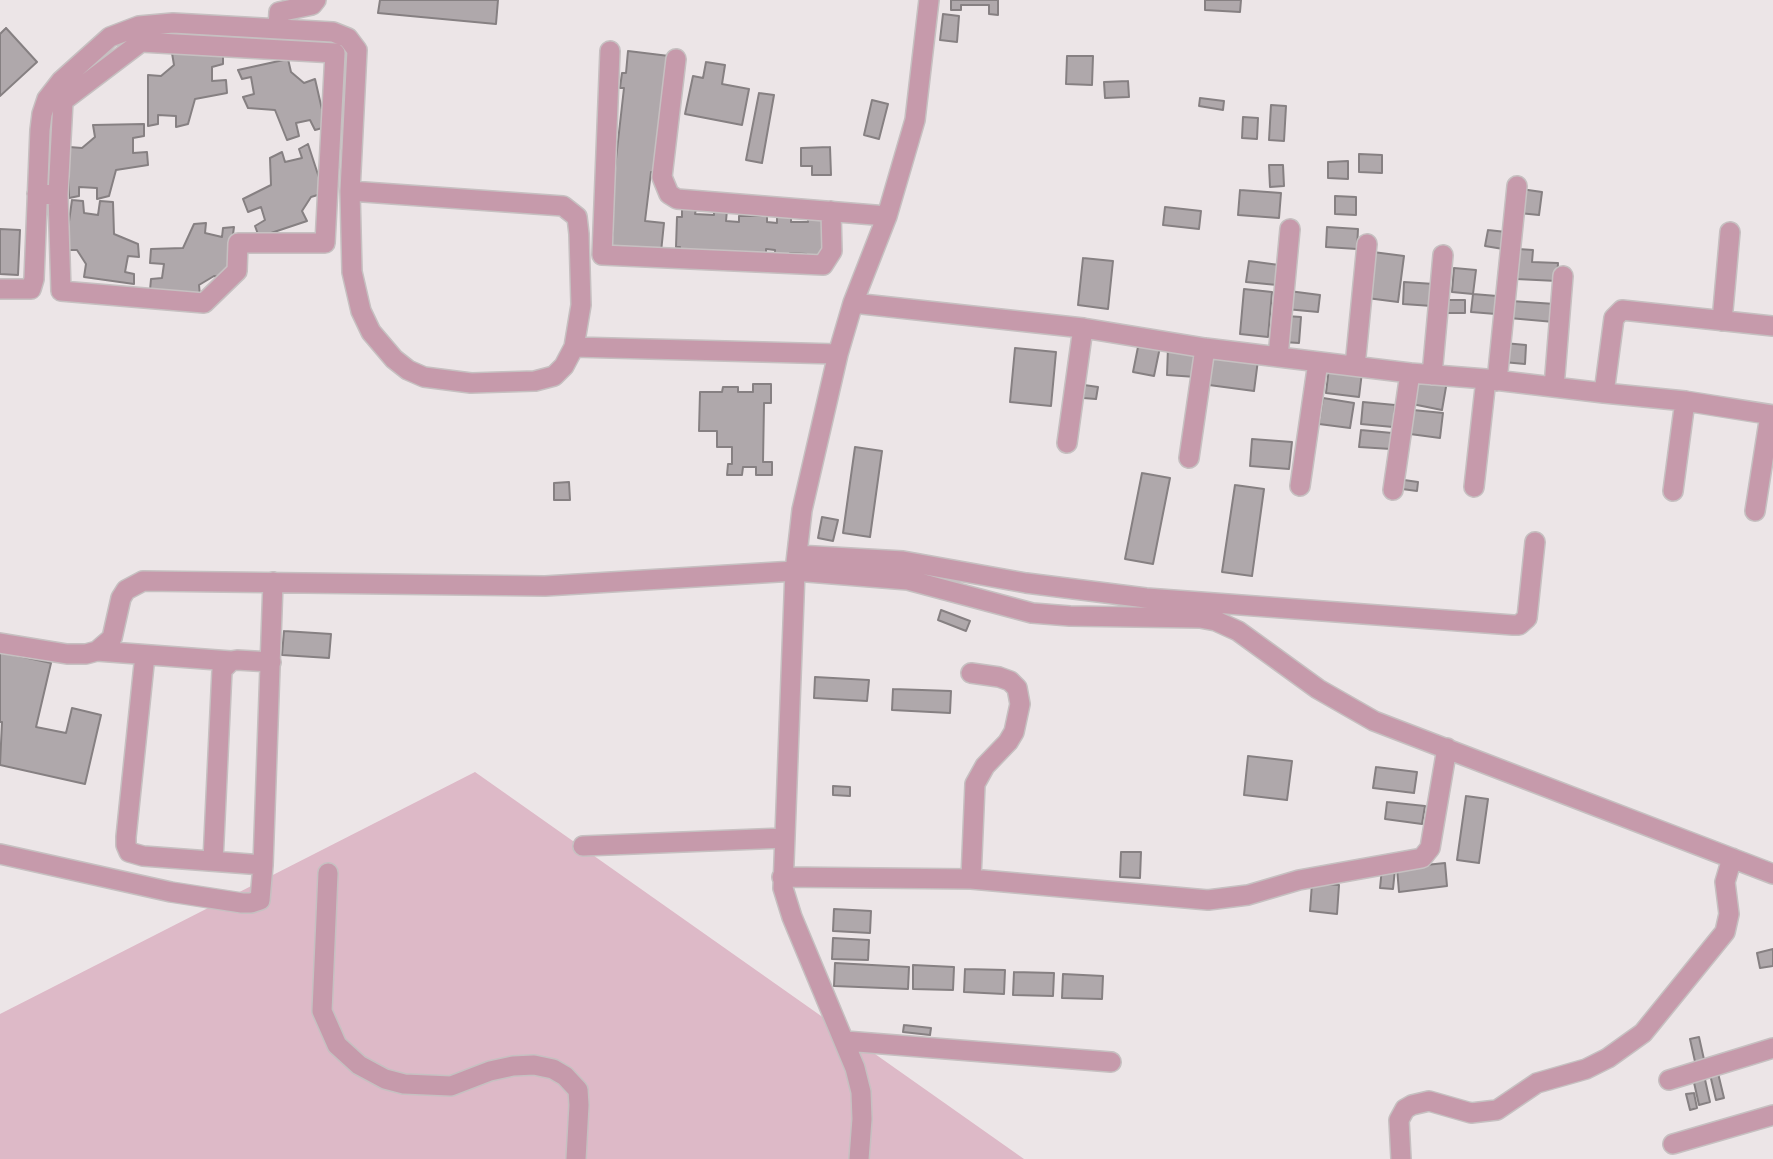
<!DOCTYPE html>
<style>
body{margin:0}
canvas{display:block;background:#ece5e7}
</style>
<canvas width="1773" height="1159"></canvas>
<script>
const c = document.querySelector('canvas').getContext('2d');
c.lineJoin = 'round';
function paint(path, color) { c.fillStyle = color; c.fill(path, 'evenodd'); }
const poly = rows => new Path2D(rows.map(r => 'M' + r).join(''));
function strokePath(path, color, width, dash) { c.strokeStyle = color; c.lineWidth = width; c.lineCap = dash ? 'butt' : 'round'; c.setLineDash(dash || []); c.stroke(path); }
paint(poly([
 [475,772,1024,1159,0,1159,0,1014]
]), '#ddb9c7');
const building = poly([
 [380,0,498,0,496,24,378,13,380,0],
 [951,0,998,0,998,15,989,14,989,5,961,5,961,10,951,10,951,0],
 [1205,0,1241,0,1240,12,1205,10,1205,0],
 [943,14,959,16,957,42,940,40,943,14],
 [6,28,37,62,0,96,0,34,6,28],
 [628,51,669,56,656,172,651,172,645,221,664,223,661,252,611,246,613,230,608,230,624,88,620,88,622,73,626,73,628,51],
 [223,52,223,64,212,67,212,81,226,80,227,93,195,99,188,124,176,127,176,116,158,115,158,124,148,126,148,75,161,76,174,65,172,53,223,52],
 [1067,56,1093,56,1092,85,1066,84,1067,56],
 [288,59,291,72,304,83,315,79,326,127,315,130,310,120,296,123,299,136,287,140,275,110,248,108,243,97,254,94,251,77,242,79,238,70,288,59],
 [706,62,725,65,722,84,749,89,742,125,685,114,693,76,703,78,706,62],
 [1128,81,1129,97,1105,98,1104,82,1128,81],
 [759,93,774,95,762,163,746,160,759,93],
 [1200,98,1224,101,1223,110,1199,106,1200,98],
 [872,100,888,104,879,139,864,135,872,100],
 [1271,105,1286,106,1284,141,1269,140,1271,105],
 [1243,117,1258,118,1257,139,1242,138,1243,117],
 [144,124,144,136,133,138,133,153,147,152,148,165,116,170,109,196,97,199,97,188,79,187,79,196,69,198,69,147,82,148,95,137,93,125,144,124],
 [308,144,324,193,311,197,302,211,307,221,259,237,255,226,265,220,261,207,248,212,243,199,271,185,270,158,282,152,285,162,302,158,299,149,308,144],
 [830,147,831,175,812,175,812,166,801,166,801,148,830,147],
 [1359,154,1382,155,1382,173,1359,172,1359,154],
 [1348,161,1348,179,1328,178,1328,162,1348,161],
 [1269,165,1283,165,1284,186,1270,187,1269,165],
 [1521,189,1542,192,1539,215,1519,213,1521,189],
 [1240,190,1281,193,1279,218,1238,215,1240,190],
 [1335,196,1356,197,1356,215,1335,214,1335,196],
 [72,200,83,201,84,213,98,215,100,201,113,202,114,234,138,244,139,257,128,256,125,272,134,274,134,284,84,277,86,264,77,250,65,250,72,200],
 [1165,207,1201,211,1199,229,1163,225,1165,207],
 [682,209,696,209,695,214,714,215,714,210,727,210,726,221,739,222,739,216,767,216,767,222,777,223,777,216,791,216,791,222,808,222,808,216,823,216,827,251,821,260,806,259,806,254,790,253,790,258,775,258,775,250,766,249,766,254,724,251,724,258,712,258,712,250,695,250,679,257,680,247,676,247,677,217,682,217,682,209],
 [206,223,205,233,222,237,223,228,234,227,227,278,214,276,199,285,200,296,150,290,151,279,162,278,164,264,150,263,151,249,183,248,194,224,206,223],
 [1327,227,1358,229,1357,249,1326,247,1327,227],
 [0,229,20,230,18,275,0,274,0,229],
 [1488,230,1506,232,1503,249,1485,246,1488,230],
 [1518,249,1533,250,1532,262,1558,263,1557,281,1516,279,1518,249],
 [1373,252,1404,256,1398,302,1367,298,1373,252],
 [1083,258,1113,261,1108,309,1078,305,1083,258],
 [1249,261,1279,265,1277,285,1246,282,1249,261],
 [1454,268,1476,270,1473,294,1452,292,1454,268],
 [1404,282,1434,284,1432,306,1403,304,1404,282],
 [1244,289,1272,292,1268,337,1240,334,1244,289],
 [1289,291,1320,295,1318,312,1286,309,1289,291],
 [1473,294,1497,296,1496,314,1471,312,1473,294],
 [1444,300,1465,300,1465,313,1444,313,1444,300],
 [1511,301,1555,304,1554,322,1509,318,1511,301],
 [1286,316,1301,317,1299,343,1283,342,1286,316],
 [1139,342,1160,347,1154,376,1133,372,1139,342],
 [1504,343,1526,345,1525,364,1503,362,1504,343],
 [1168,347,1197,349,1196,377,1167,375,1168,347],
 [1015,348,1056,352,1051,406,1010,402,1015,348],
 [1213,355,1258,360,1254,391,1209,385,1213,355],
 [1329,368,1362,372,1359,397,1326,393,1329,368],
 [1417,376,1447,381,1442,410,1412,404,1417,376],
 [753,384,771,384,771,403,764,403,763,462,772,462,772,475,756,475,756,467,743,467,742,475,727,475,728,464,732,464,732,447,717,447,717,431,699,431,700,392,722,392,723,387,738,387,738,392,753,392,753,384],
 [1084,385,1098,387,1096,399,1083,398,1084,385],
 [1323,398,1354,403,1350,428,1319,424,1323,398],
 [1363,402,1395,405,1393,427,1361,424,1363,402],
 [1413,410,1443,413,1440,438,1410,434,1413,410],
 [1361,430,1392,433,1391,449,1359,447,1361,430],
 [1252,439,1292,442,1289,469,1250,466,1252,439],
 [855,447,882,451,870,537,843,533,855,447],
 [1142,473,1170,478,1153,564,1125,559,1142,473],
 [1404,480,1418,482,1417,491,1402,489,1404,480],
 [569,482,570,500,554,500,554,483,569,482],
 [1235,485,1264,489,1252,576,1222,572,1235,485],
 [822,517,838,520,833,541,818,538,822,517],
 [941,610,970,621,966,631,938,620,941,610],
 [284,631,331,634,329,658,282,655,284,631],
 [0,652,51,663,36,727,66,733,72,708,101,715,85,784,0,765,2,722,0,722,0,652],
 [815,677,869,680,867,701,814,698,815,677],
 [893,689,951,691,950,713,892,710,893,689],
 [1248,756,1292,761,1287,800,1244,795,1248,756],
 [1376,767,1417,772,1414,793,1373,788,1376,767],
 [833,786,850,787,850,796,833,795,833,786],
 [1466,796,1488,799,1479,863,1457,860,1466,796],
 [1387,802,1425,806,1422,824,1385,819,1387,802],
 [1121,852,1141,852,1140,878,1120,877,1121,852],
 [1445,863,1447,886,1399,892,1397,868,1445,863],
 [1382,868,1395,869,1393,889,1380,888,1382,868],
 [1312,883,1339,885,1337,914,1310,911,1312,883],
 [834,909,871,911,870,933,833,931,834,909],
 [833,938,869,940,868,960,832,959,833,938],
 [1773,949,1773,966,1760,968,1757,953,1773,949],
 [835,963,909,967,908,989,834,986,835,963],
 [913,965,954,967,953,990,913,989,913,965],
 [965,969,1005,970,1004,994,964,992,965,969],
 [1014,972,1054,973,1053,996,1013,995,1014,972],
 [1063,974,1103,976,1102,999,1062,998,1063,974],
 [904,1025,931,1028,930,1035,903,1032,904,1025],
 [1699,1037,1705,1064,1696,1066,1690,1039,1699,1037],
 [1717,1069,1724,1098,1716,1100,1709,1070,1717,1069],
 [1704,1075,1710,1102,1699,1105,1693,1078,1704,1075],
 [1694,1093,1697,1108,1690,1110,1686,1094,1694,1093]
]);
paint(building, '#afa8ab');
strokePath(building, '#868082', 2);
const minor = poly([
 [278,29,279,12,312,5,316,0],
 [610,51,602,255,823,265,832,251,831,211],
 [676,59,662,177,669,194,677,199,887,216],
 [350,191,352,272,361,311,371,332,394,359,408,370,424,377,471,383,535,381,554,376,564,366,574,347],
 [37,194,58,195,61,291,204,303,237,271,238,243,325,243,335,53,141,42,63,101,58,195],
 [0,289,31,289,34,279,40,130,42,114,47,99,61,81,110,37,139,26,173,23,333,32,348,38,357,50,350,191,563,206,577,217,579,234,581,305,574,347,838,354],
 [853,303,1083,328,1205,348,1410,373,1486,379,1604,393,1614,318,1622,310,1773,326],
 [1722,321,1730,232],
 [1278,357,1290,229],
 [1355,366,1367,244],
 [1432,375,1443,255],
 [1497,381,1517,186],
 [1554,387,1563,276],
 [1604,393,1685,401,1773,415],
 [1067,443,1083,328],
 [1189,458,1205,348],
 [1300,486,1318,362],
 [1474,487,1486,379],
 [1393,490,1410,373],
 [1673,491,1685,401],
 [1755,511,1770,415],
 [797,555,903,561,1026,583,1146,598,1513,625,1519,625,1527,618,1535,542],
 [0,643,67,654,86,654,97,651,112,638,121,598,126,590,143,581,545,586,795,571,908,580,1032,613,1070,616,1200,618,1216,621,1238,631,1318,689,1374,721,1773,874],
 [97,651,231,661],
 [145,655,126,837,126,845,129,852,143,856,263,865],
 [583,846,784,838],
 [0,854,171,892,242,903,251,903,260,900,263,865,273,582],
 [213,861,222,670,231,661,237,660,271,662],
 [328,873,322,1011,337,1045,359,1065,385,1079,404,1084,451,1086,490,1071,513,1066,534,1065,553,1069,565,1076,578,1090,579,1105,576,1159],
 [782,877,971,879,1208,900,1248,895,1299,880,1422,858,1430,848,1447,748],
 [971,879,975,784,985,766,1008,742,1014,732,1020,704,1017,688,1010,681,999,677,971,673],
 [845,1041,1111,1062],
 [1669,1080,1773,1048],
 [1673,1144,1773,1115],
 [859,1159,862,1119,861,1092,855,1068,792,917,783,888,795,571,802,510,838,354,853,303,887,216,915,120,929,0],
 [1401,1159,1399,1120,1405,1109,1412,1105,1429,1101,1471,1113,1497,1110,1537,1083,1586,1069,1608,1058,1643,1033,1725,932,1729,914,1725,882,1732,858]
]);
strokePath(minor, '#c6c0c1', 22);
strokePath(minor, '#c69aab', 19);
</script>
